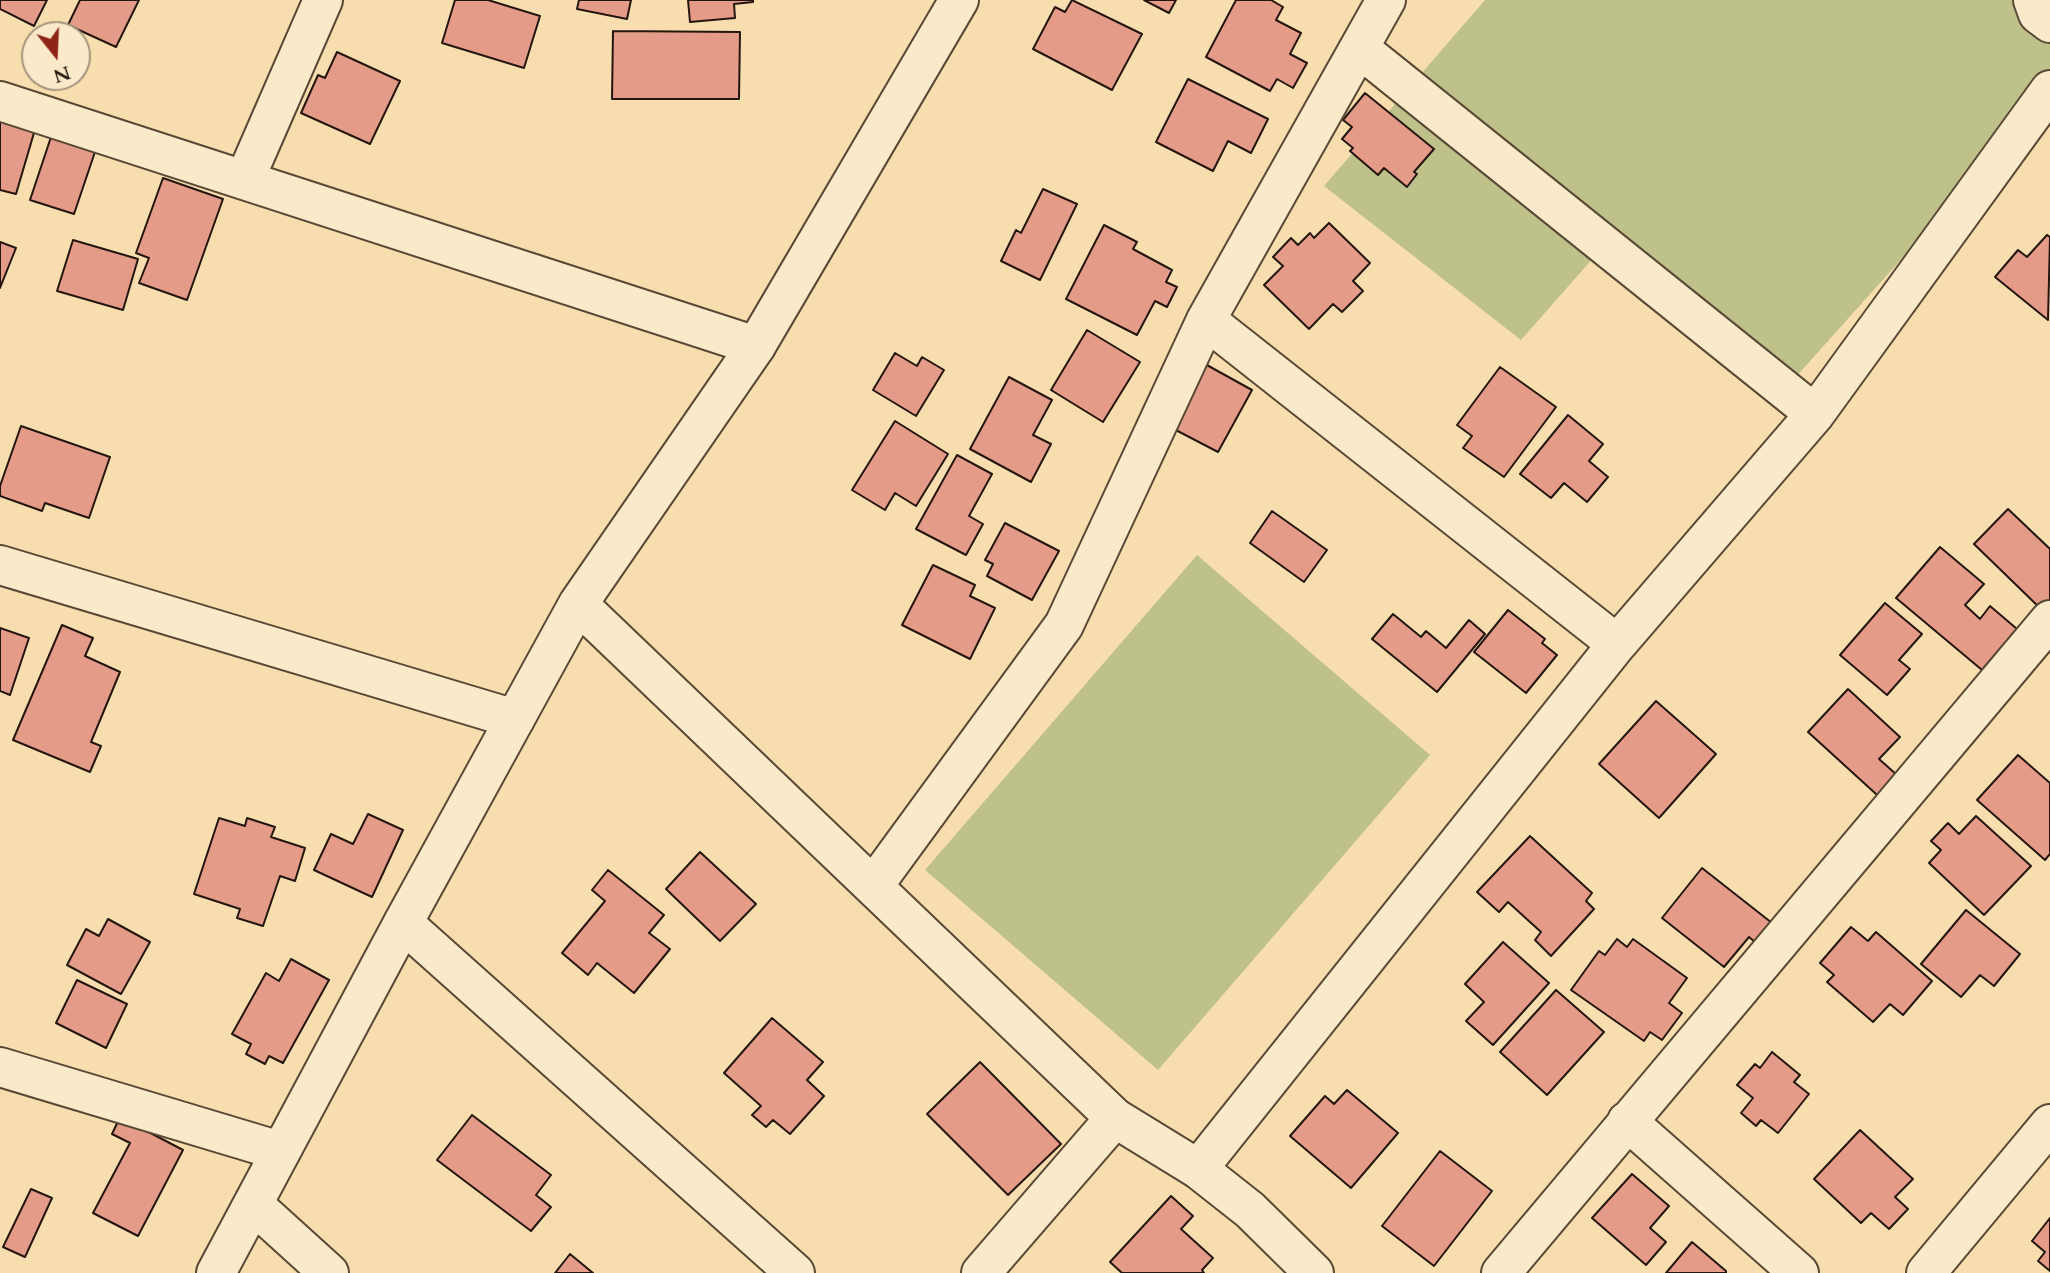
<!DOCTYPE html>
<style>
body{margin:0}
#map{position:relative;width:2050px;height:1273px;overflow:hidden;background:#f8deae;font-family:Cardo,serif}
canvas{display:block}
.north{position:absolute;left:21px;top:21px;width:70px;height:70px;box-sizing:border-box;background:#faeaca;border:2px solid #a4957f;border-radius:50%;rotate:162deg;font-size:19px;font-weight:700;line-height:28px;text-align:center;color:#24160e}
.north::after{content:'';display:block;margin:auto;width:24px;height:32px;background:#8f2418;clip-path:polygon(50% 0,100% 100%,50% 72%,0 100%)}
</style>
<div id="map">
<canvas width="2050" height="1273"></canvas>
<div class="north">N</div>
</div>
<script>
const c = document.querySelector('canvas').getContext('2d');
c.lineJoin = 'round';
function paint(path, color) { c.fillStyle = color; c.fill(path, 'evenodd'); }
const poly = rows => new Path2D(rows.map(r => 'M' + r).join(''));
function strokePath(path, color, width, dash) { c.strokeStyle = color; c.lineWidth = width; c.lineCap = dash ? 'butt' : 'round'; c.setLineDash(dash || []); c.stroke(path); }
paint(poly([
 [1485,0,2050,0,2050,93,1794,379,1616,232,1521,340,1324,186],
 [1197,555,1430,755,1158,1070,925,870]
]), '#bec18a');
const building = poly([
 [0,0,47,0,34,26,0,9,0,0],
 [80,0,139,0,116,47,68,25,80,0],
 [455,0,488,0,540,16,524,68,442,43,455,0],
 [579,0,631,0,627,19,577,9,579,0],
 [688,0,753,0,753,2,734,4,735,18,690,22,688,0],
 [1072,0,1142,34,1112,90,1033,49,1055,7,1065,12,1072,0],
 [1144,0,1176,0,1169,13,1144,0],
 [1236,0,1271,0,1283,7,1276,20,1301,33,1290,54,1307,63,1293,88,1277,79,1270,91,1206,57,1236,0],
 [613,31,740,32,739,99,612,99,613,31],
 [337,52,400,81,370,144,301,113,318,75,325,78,337,52],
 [1188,79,1268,119,1251,153,1228,141,1213,171,1156,142,1188,79],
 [1365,93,1434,149,1414,172,1417,174,1407,187,1384,168,1378,175,1350,151,1353,148,1342,139,1352,127,1343,120,1365,93],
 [0,116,36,126,16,194,0,190,0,116],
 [54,128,98,143,74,214,30,200,54,128],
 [163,178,223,199,187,300,139,283,149,258,136,253,163,178],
 [1043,189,1077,204,1040,280,1001,261,1016,230,1021,233,1043,189],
 [1329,223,1370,263,1353,281,1363,291,1342,312,1333,304,1309,329,1264,285,1283,266,1273,257,1291,238,1298,245,1310,233,1314,238,1329,223],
 [1104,225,1137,242,1133,249,1172,270,1166,282,1177,287,1167,307,1155,301,1137,335,1066,299,1104,225],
 [2047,235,2050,237,2048,320,1995,277,2018,250,2027,257,2047,235],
 [73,240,138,259,123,310,57,291,73,240],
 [0,242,16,248,0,288,0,242],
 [1087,330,1140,362,1103,422,1051,390,1087,330],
 [895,353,917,366,922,357,944,370,916,416,873,390,895,353],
 [1205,364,1252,390,1218,452,1170,427,1205,364],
 [1500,367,1556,407,1504,477,1463,448,1472,436,1457,425,1500,367],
 [1009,377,1052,400,1033,435,1051,444,1031,482,970,449,1009,377],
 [1568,415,1603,444,1589,461,1608,477,1587,502,1564,483,1551,498,1520,474,1568,415],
 [895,421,948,454,916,506,895,493,885,510,852,490,895,421],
 [21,426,110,457,89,518,45,503,42,511,0,496,0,486,21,426],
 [957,455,992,474,969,516,983,524,966,555,916,529,957,455],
 [2008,509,2050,549,2050,603,2043,611,1974,544,2008,509],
 [1272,511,1327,550,1304,582,1250,543,1272,511],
 [1005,523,1059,551,1032,600,987,576,993,564,985,560,1005,523],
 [1940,547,1984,584,1965,605,1980,619,1990,606,2017,629,1982,670,1896,598,1940,547],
 [933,565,975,585,970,596,995,608,970,659,902,625,933,565],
 [1885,603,1922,634,1899,660,1910,669,1887,695,1840,655,1885,603],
 [1508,610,1545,639,1542,643,1557,655,1526,693,1474,652,1508,610],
 [1393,614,1421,637,1426,631,1446,648,1469,620,1485,634,1437,692,1372,639,1393,614],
 [62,625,93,638,85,656,120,672,91,742,101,746,90,772,13,740,62,625],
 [0,628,29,638,10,695,0,691,0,628],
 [1848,689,1900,737,1879,759,1906,783,1887,804,1808,732,1848,689],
 [1656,701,1716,754,1659,818,1599,764,1656,701],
 [2018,755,2050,783,2050,854,2045,860,1977,800,2018,755],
 [368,814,403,830,372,897,314,870,331,834,353,844,368,814],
 [1976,816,2031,866,1984,915,1929,863,1941,850,1931,841,1948,823,1959,834,1976,816],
 [219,818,245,826,247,818,275,827,271,837,305,848,295,881,280,876,263,926,237,918,240,909,194,894,219,818],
 [1530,836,1592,893,1586,901,1594,909,1551,956,1535,940,1541,932,1508,902,1499,912,1477,892,1530,836],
 [700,852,756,904,720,941,666,889,700,852],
 [1702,868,1772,923,1756,943,1749,937,1724,967,1662,918,1702,868],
 [608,870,664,915,649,933,670,949,634,993,597,963,588,975,562,953,605,901,592,890,608,870],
 [1966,910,2020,954,1994,986,1980,975,1961,997,1921,964,1966,910],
 [108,919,150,942,121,994,67,965,86,929,99,936,108,919],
 [1851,927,1868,941,1876,932,1932,981,1903,1015,1890,1004,1873,1022,1827,982,1834,975,1820,963,1851,927],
 [1617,939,1627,947,1633,939,1687,978,1669,1003,1682,1013,1662,1040,1650,1032,1644,1041,1571,990,1599,951,1605,955,1617,939],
 [1503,942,1549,983,1493,1045,1466,1021,1484,1002,1465,984,1503,942],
 [291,959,329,980,283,1063,269,1056,265,1064,246,1054,251,1044,232,1034,266,973,279,981,291,959],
 [77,980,127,1004,106,1048,56,1023,77,980],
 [1556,990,1604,1032,1547,1095,1500,1052,1556,990],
 [772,1018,823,1062,807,1080,824,1096,790,1134,773,1120,766,1127,752,1115,761,1106,724,1073,772,1018],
 [1772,1052,1800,1075,1794,1082,1809,1094,1778,1133,1761,1120,1756,1126,1741,1113,1753,1098,1737,1085,1755,1064,1760,1068,1772,1052],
 [980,1062,1061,1144,1008,1195,927,1114,980,1062],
 [1347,1090,1398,1133,1351,1188,1290,1136,1325,1096,1334,1104,1347,1090],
 [472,1115,551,1175,536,1195,551,1207,531,1231,437,1160,472,1115],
 [120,1117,183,1150,138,1236,93,1213,130,1143,112,1134,120,1117],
 [1860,1130,1913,1179,1895,1197,1908,1209,1889,1229,1871,1213,1861,1223,1814,1179,1860,1130],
 [1440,1151,1492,1191,1434,1266,1382,1226,1440,1151],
 [1632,1174,1669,1206,1650,1228,1666,1242,1646,1265,1592,1218,1632,1174],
 [31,1189,52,1198,25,1257,3,1247,31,1189],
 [1171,1196,1193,1216,1181,1229,1213,1258,1202,1270,1204,1273,1122,1273,1110,1262,1171,1196],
 [2050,1218,2050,1271,2038,1261,2045,1252,2032,1241,2050,1218],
 [1692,1242,1726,1271,1726,1273,1666,1273,1692,1242],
 [570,1254,593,1273,555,1273,570,1254]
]);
paint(building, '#e49c88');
strokePath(building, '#24160e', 2);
const minor = poly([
 [2033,0,2038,14,2050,23],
 [1359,48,1815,414],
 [0,101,756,346],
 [245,179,323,0],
 [1206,320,1617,644],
 [0,565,515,719],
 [874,885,1064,625,1206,320,1386,0],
 [403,923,795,1273],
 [0,1067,280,1151],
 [1627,1121,1799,1273],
 [1198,1169,1617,644,1815,414,2050,90],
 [254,1205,329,1273],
 [981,1273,1115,1118],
 [1501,1273,2050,620],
 [1926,1273,2050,1124]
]);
const tertiary = poly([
 [578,604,1115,1118,1198,1169,1250,1210,1314,1273],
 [216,1273,403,923,578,604,756,346,959,0]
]);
strokePath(minor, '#594836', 42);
strokePath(tertiary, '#594836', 42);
strokePath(minor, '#faeaca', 38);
strokePath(tertiary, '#faeaca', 38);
</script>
